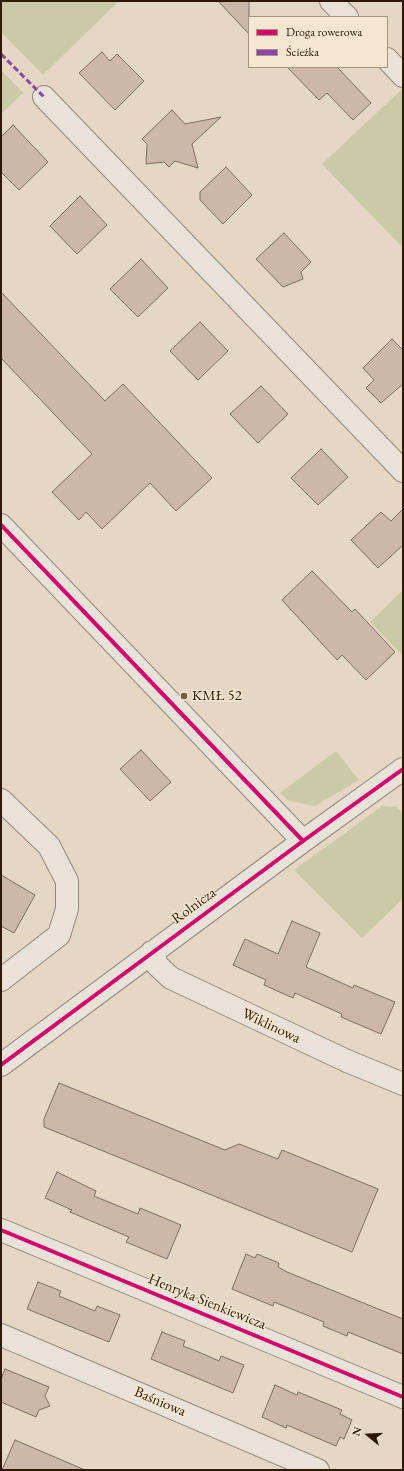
<!DOCTYPE html>
<meta charset="utf-8">
<style>
body{margin:0}
#map{position:relative;width:404px;height:1471px;overflow:hidden;background:#e5d7c3;font-family:"EB Garamond",serif}
canvas{display:block}
.frame{position:absolute;inset:0;border:2px solid #2f1906;pointer-events:none}
.legend{position:absolute;left:248px;top:16px;width:140px;height:52px;box-sizing:border-box;background:#f7e6cf;border:1px solid #a7947f;margin:0;padding:5px 7px;list-style:none;font-size:12px;color:#2f1906}
.legend li{display:flex;align-items:center;gap:8px;height:20px}
.legend b{width:20px;border:1px solid #a7947f}
.north{position:absolute;left:348px;top:1415px;width:40px;height:40px;-webkit-text-stroke:3px #f7e6cf;paint-order:stroke;rotate:288deg;font-size:11px;font-weight:700;line-height:16px;text-align:center;color:#2f1906}
.north::after{content:'';display:block;margin:auto;width:14px;height:18px;background:#2f1906;clip-path:polygon(50% 0,100% 100%,50% 72%,0 100%)}
</style>
<div id="map">
<canvas width="404" height="1471"></canvas>
<div class="frame"></div>
<ul class="legend">
<li><b style="height:5px;background:#d6006c"></b>Droga rowerowa</li>
<li><b style="height:5px;background:#8e44ad"></b>Ścieżka</li>
</ul>
<div class="north">N</div>
</div>
<script>
const c = document.querySelector('canvas').getContext('2d');
c.lineJoin = 'round';
function paint(path, color) { c.fillStyle = color; c.fill(path, 'evenodd'); }
const poly = rows => new Path2D(rows.map(r => 'M' + r).join(''));
function strokePath(path, color, width, dash) { c.strokeStyle = color; c.lineWidth = width; c.lineCap = dash ? 'butt' : 'round'; c.setLineDash(dash || []); c.stroke(path); }
function write(font, color, halo, rows, align = 'center') {
  c.font = font + ' "EB Garamond",serif'; c.lineWidth = 3; c.setLineDash([]); c.textBaseline = 'middle'; c.strokeStyle = halo; c.fillStyle = color; for (const [text, x, y, turn = 0] of rows) {
    c.save(); c.translate(x, y); c.rotate((+turn || 0) * Math.PI / 180); c.textAlign = isNaN(turn) ? turn : align; if (halo) c.strokeText(text, 0, 0); c.fillText(text, 0, 0); c.restore();
  }
}
paint(poly([
 [1,1,119,1,43,75,1,32],
 [1,70,23,93,1,114],
 [402,89,403,90,403,248,322,164],
 [403,590,403,656,370,622],
 [336,751,359,780,315,806,289,801,280,793],
 [382,806,397,807,403,813,403,899,362,938,294,870]
]), '#cbcaa8');
const building = poly([
 [218,1,249,1,249,34,218,1],
 [102,52,110,61,117,54,144,81,115,110,79,73,102,52],
 [287,67,337,67,371,103,353,120,327,93,319,100,287,67],
 [172,110,185,124,221,117,192,144,198,168,175,161,169,167,164,162,146,164,147,144,142,139,172,110],
 [13,125,48,162,19,190,1,172,1,137,13,125],
 [226,167,252,195,223,224,200,200,200,192,226,167],
 [80,196,107,225,77,254,50,226,80,196],
 [284,233,311,262,301,272,303,279,283,287,256,259,284,233],
 [141,259,168,288,138,317,110,289,141,259],
 [1,292,105,401,123,384,212,478,176,511,150,483,102,529,86,512,79,520,52,492,92,454,1,358,1,292],
 [200,322,228,351,198,380,170,351,200,322],
 [392,339,403,350,403,384,381,403,366,388,374,380,363,368,392,339],
 [261,386,288,414,258,443,230,414,261,386],
 [321,449,348,477,318,505,291,478,321,449],
 [403,509,403,545,378,568,351,540,381,512,391,521,403,509],
 [312,571,352,612,355,609,395,652,366,680,342,655,337,660,282,600,312,571],
 [141,750,171,782,150,801,120,769,141,750],
 [1,875,35,895,14,933,1,926,1,875],
 [292,921,320,933,306,967,353,988,354,985,395,1002,381,1034,341,1017,342,1014,295,993,293,998,264,985,266,980,233,965,245,939,278,954,292,921],
 [59,1083,225,1150,239,1144,278,1159,282,1150,378,1189,352,1252,44,1127,44,1119,59,1083],
 [57,1172,96,1191,94,1196,138,1214,140,1208,181,1225,167,1259,126,1242,129,1237,70,1212,72,1210,45,1198,57,1172],
 [246,1254,255,1258,257,1254,279,1263,278,1267,287,1272,403,1319,403,1354,348,1332,347,1336,323,1326,324,1322,274,1302,273,1306,232,1289,246,1254],
 [38,1282,61,1291,59,1296,95,1311,97,1306,120,1315,109,1342,27,1309,38,1282],
 [162,1332,185,1341,183,1346,201,1353,219,1361,221,1356,244,1365,233,1393,151,1359,162,1332],
 [5,1369,49,1387,45,1396,50,1406,39,1410,36,1417,1,1402,1,1379,5,1369],
 [275,1385,297,1395,298,1392,342,1410,340,1414,352,1420,344,1439,340,1437,336,1446,287,1425,286,1428,262,1417,275,1385],
 [15,1440,85,1470,2,1470,15,1440]
]);
paint(building, '#ccb7a9');
strokePath(building, '#7a6f62', 1);
const minor = poly([
 [331,1,347,17],
 [387,59,403,76],
 [44,97,403,471],
 [1,525,303,841],
 [1,800,49,846,67,881,67,909,59,935,1,980],
 [152,952,157,965,171,978,347,1061,403,1084],
 [1,1065,303,841,403,769],
 [1,1230,403,1397],
 [1,1335,318,1470]
]);
strokePath(minor, '#94897c', 24);
strokePath(minor, '#e9e2d8', 22);
strokePath(poly([
 [1,54,44,97]
]), '#8e44ad', 3, [6, 3]);
strokePath(poly([
 [1,525,303,841],
 [1,1065,303,841,403,769],
 [1,1230,403,1397]
]), '#d6006c', 4);
for (const [x, y, r, color] of [
 [184,696,4,"#6f5c48"]
]) { const dot = new Path2D(); dot.arc(x, y, r, 0, 2 * Math.PI); c.fillStyle = color; c.fill(dot); strokePath(dot, '#f7e6cf', 1.5); }
write('15px', '#2f1906', '#f7e6cf', [
 ["KMŁ 52",192,696]
], 'left');
write('15px', '#2f1906', '#f7e6cf', [
 ["Rolnicza",194,906,-36],
 ["Wiklinowa",271,1026,25],
 ["Henryka Sienkiewicza",207,1302,22],
 ["Baśniowa",160,1402,23]
]);
</script>
